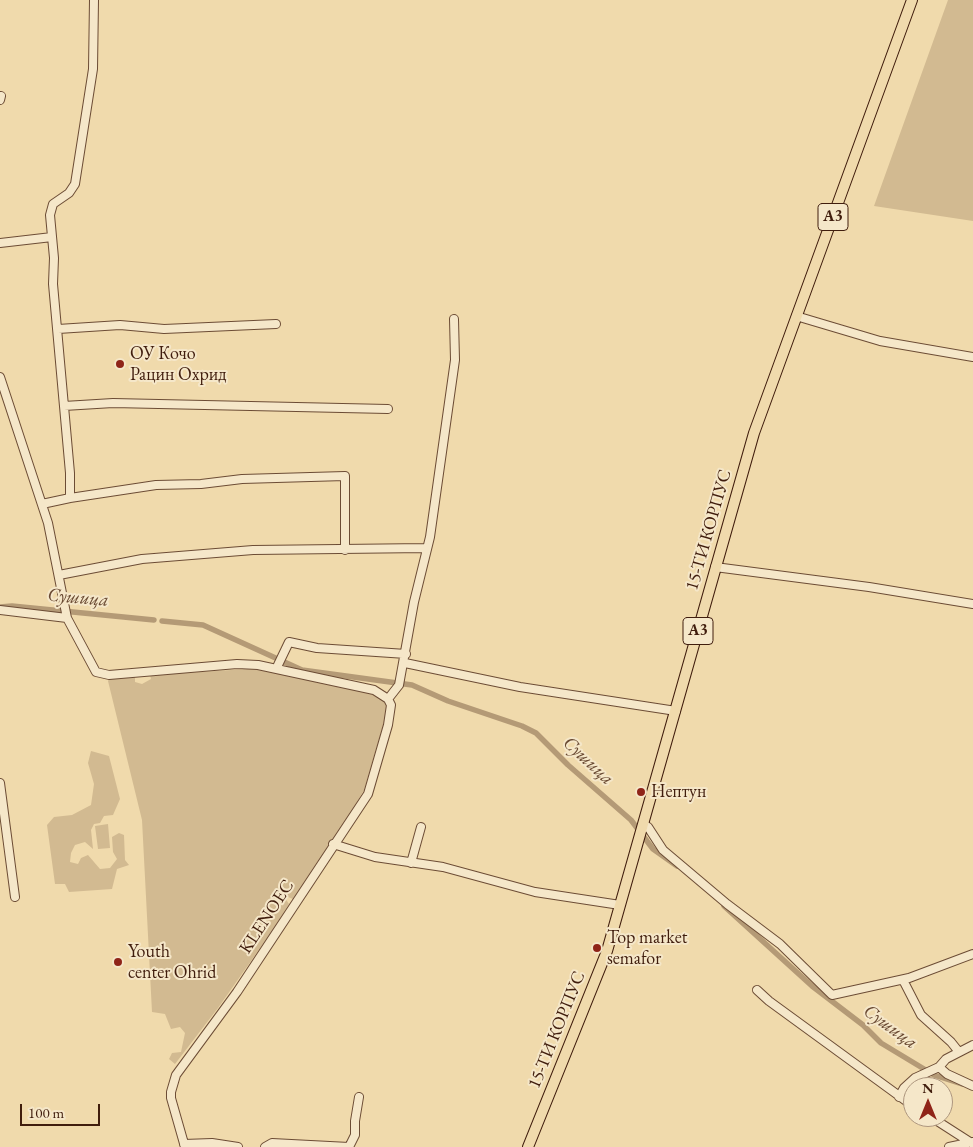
<!DOCTYPE html>
<meta charset="utf-8">
<style>
body{margin:0}
#map{position:relative;width:973px;height:1147px;overflow:hidden;background:#f0daac;font-family:"EB Garamond",serif}
canvas{display:block}
.north{position:absolute;left:903px;top:1077px;width:50px;height:50px;box-sizing:border-box;background:#f5e7c9;border:1px solid #ad967e;border-radius:50%;rotate:0deg;font-size:14px;font-weight:700;line-height:20px;text-align:center;color:#401d0d}
.north::after{content:'';display:block;margin:auto;width:18px;height:22px;background:#8f2418;clip-path:polygon(50% 0,100% 100%,50% 72%,0 100%)}
.scale{position:absolute;left:20px;top:1104px;width:80px;height:22px;box-sizing:border-box;border:2px solid #401d0d;border-top:0;padding-left:6px;font-size:15px;line-height:18px;white-space:nowrap;color:#401d0d;-webkit-text-stroke:4px #f5e7c9;paint-order:stroke}
</style>
<div id="map">
<canvas width="973" height="1147"></canvas>
<div class="north">N</div>
<div class="scale">100 m</div>
</div>
<script>
const c = document.querySelector('canvas').getContext('2d');
c.lineJoin = 'round';
function paint(path, color) { c.fillStyle = color; c.fill(path, 'evenodd'); }
const poly = rows => new Path2D(rows.map(r => 'M' + r).join(''));
function strokePath(path, color, width, dash) { c.strokeStyle = color; c.lineWidth = width; c.lineCap = dash ? 'butt' : 'round'; c.setLineDash(dash || []); c.stroke(path); }
function write(font, color, halo, rows, align = 'center') {
  c.font = font + ' "EB Garamond",serif'; c.lineWidth = 4; c.setLineDash([]); c.textBaseline = 'middle'; c.strokeStyle = halo; c.fillStyle = color; for (const [text, x, y, turn = 0] of rows) {
    c.save(); c.translate(x, y); c.rotate((+turn || 0) * Math.PI / 180); c.textAlign = isNaN(turn) ? turn : align; if (halo) c.strokeText(text, 0, 0); c.fillText(text, 0, 0); c.restore();
  }
}
paint(poly([
 [948,0,973,0,973,221,874,206],
 [248,669,269,670,380,696,386,703,386,715,364,790,353,809,293,899,283,895,289,904,270,934,218,1008,175,1064,169,1059,172,1053,181,1052,185,1033,180,1027,171,1029,165,1014,152,1012,142,820,108,681,109,679,135,676,135,682,142,684,151,679,150,675],
 [91,751,109,756,120,799,113,815,104,816,100,823,94,824,91,830,93,849,85,842,75,845,71,853,70,862,78,864,81,858,88,855,100,869,110,868,117,859,113,852,112,837,119,833,124,835,125,860,129,865,117,869,112,889,69,892,65,884,55,884,47,825,54,817,72,815,91,805,94,784,88,763],
 [108,824,110,848,98,849,95,826]
]), '#d2ba91');
strokePath(poly([
 [0,607,12,606,154,620],
 [162,621,203,625,302,670,412,685,448,701,522,726,536,733,568,765,631,820,653,849,677,866],
 [724,906,812,986,863,1025,881,1043,934,1075,962,1084]
]), '#b49a76', 5.5);
const minor = poly([
 [0,100,1,96],
 [0,243,52,237],
 [796,316,880,341,973,357],
 [58,329,120,325,164,329,276,324],
 [0,377,48,523,67,618,96,672,109,675,237,664,258,665,374,690,388,699,391,705,388,725,368,794,237,992,176,1075,171,1092,171,1098,185,1147],
 [64,406,113,403,388,409],
 [70,498,156,485,201,484,242,479,345,476,345,550],
 [42,504,70,498,70,473,53,284,54,258,50,215,53,204,69,193,75,184,93,69,94,0],
 [715,567,869,587,973,604],
 [59,575,142,559,253,550,426,548],
 [0,610,67,618],
 [405,663,520,687,676,711],
 [277,667,289,642,317,648,406,654],
 [388,699,399,685,414,602,430,537,455,360,454,319],
 [0,783,15,897],
 [643,824,648,827,663,850,727,904,780,944,832,995,909,978,973,954],
 [333,844,375,857,443,867,535,892,620,905],
 [411,863,421,827],
 [903,980,921,1015,951,1042,959,1052],
 [757,990,769,1001,913,1106],
 [939,1067,947,1074,973,1086],
 [899,1097,904,1088,915,1078,939,1067,946,1059,973,1045],
 [931,1117,973,1144],
 [184,1144,212,1143,238,1147],
 [265,1147,272,1143,349,1147,355,1135,355,1121,359,1097],
 [949,1147,973,1142]
]);
const major = poly([
 [528,1147,607,951,754,433,912,0]
]);
strokePath(minor, '#6c4c35', 10);
strokePath(major, '#401d0d', 12);
strokePath(minor, '#f5e7c9', 8);
strokePath(major, '#f0daac', 10);
for (const [x, y, r, color] of [
 [120,364,5,"#8f2418"],
 [641,792,5,"#8f2418"],
 [597,948,5,"#8f2418"],
 [118,962,5,"#8f2418"]
]) { const dot = new Path2D(); dot.arc(x, y, r, 0, 2 * Math.PI); c.fillStyle = color; c.fill(dot); strokePath(dot, '#f5e7c9', 2); }
for (const [x, y, w] of [
 [833,217,30],
 [698,631,30]
]) { const box = new Path2D(); box.roundRect(x - w / 2, y - 13.5, w, 27, 4); c.fillStyle = '#f5e7c9'; c.fill(box); strokePath(box, '#401d0d', 1); }
write('bold 16px', '#401d0d', null, [
 ["A3",833,217],
 ["A3",698,631]
]);
write('18px', '#401d0d', '#f5e7c9', [
 ["ОУ Кочо",130,354],
 ["Рацин Охрид",130,375],
 ["Нептун",651,792],
 ["Top market",607,938],
 ["semafor",607,959],
 ["Youth",128,952],
 ["center Ohrid",128,973]
], 'left');
write('18px', '#401d0d', '#f5e7c9', [
 ["15-ТИ КОРПУС",709,530,-74],
 ["KLENOEC",267,917,-57],
 ["15-ТИ КОРПУС",557,1030,-68]
]);
write('italic 19px', '#694932', '#f5e7c9', [
 ["Сушица",78,598,5],
 ["Сушица",588,761,43],
 ["Сушица",890,1027,36]
]);
</script>
